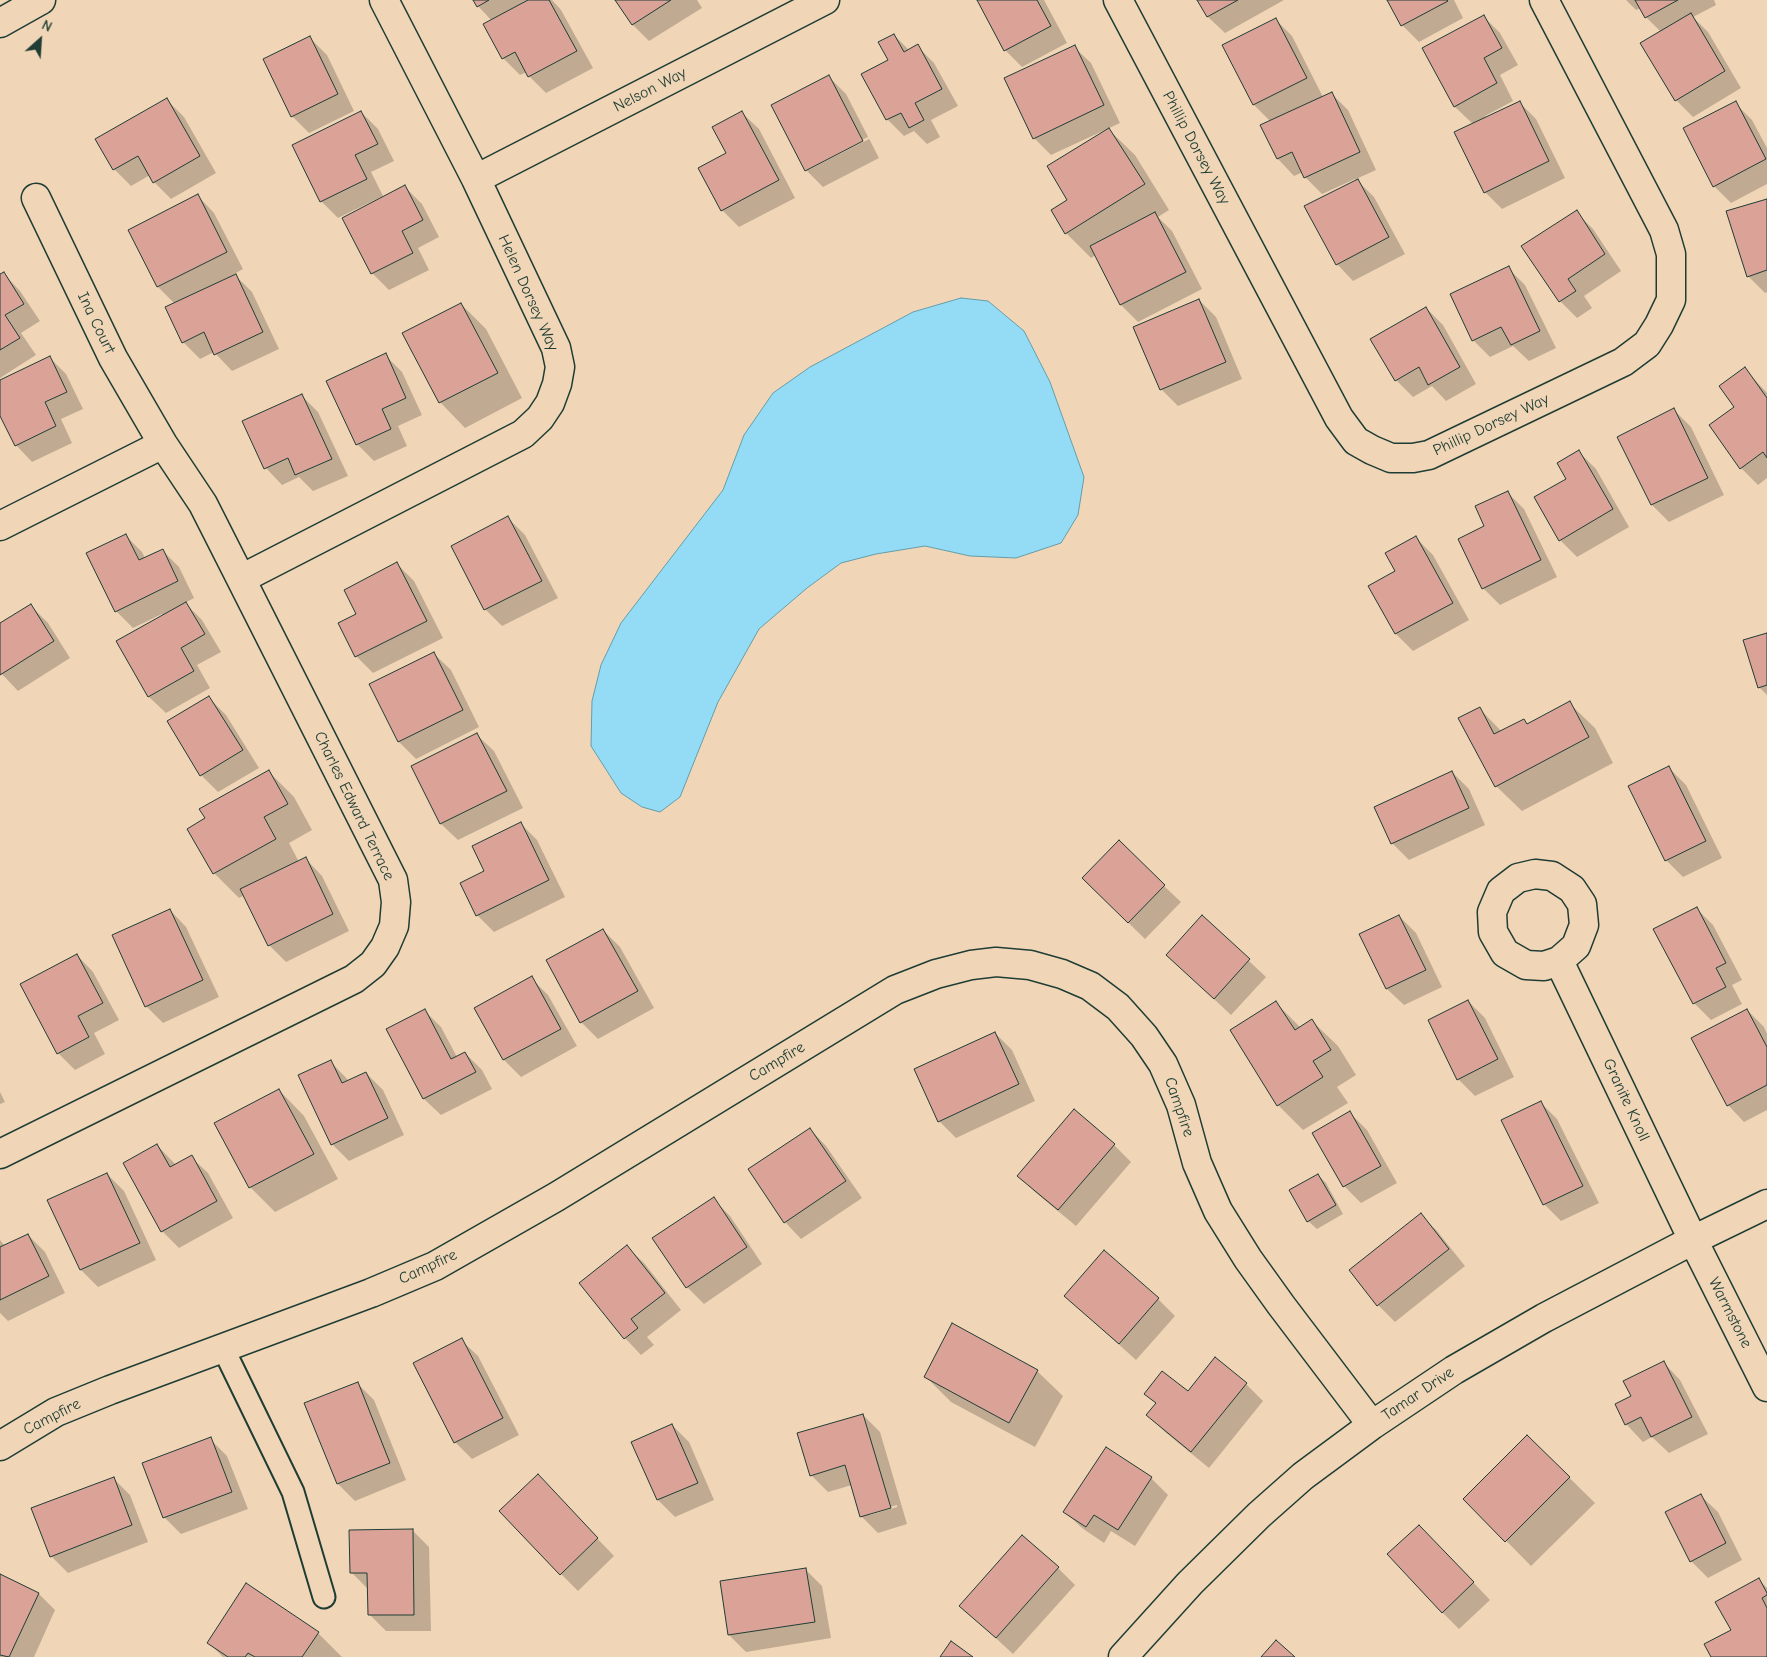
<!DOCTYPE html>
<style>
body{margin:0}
#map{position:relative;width:1767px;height:1657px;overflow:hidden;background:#f0d6b7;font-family:"Comic Neue",sans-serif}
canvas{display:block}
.north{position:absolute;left:15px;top:15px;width:50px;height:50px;-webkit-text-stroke:4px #f0d6b7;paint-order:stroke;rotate:26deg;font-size:14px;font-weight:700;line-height:20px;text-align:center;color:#1f3d34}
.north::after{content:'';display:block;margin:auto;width:18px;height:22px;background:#1f3d34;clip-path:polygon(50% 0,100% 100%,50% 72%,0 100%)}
</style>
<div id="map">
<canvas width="1767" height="1657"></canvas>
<div class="north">N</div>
</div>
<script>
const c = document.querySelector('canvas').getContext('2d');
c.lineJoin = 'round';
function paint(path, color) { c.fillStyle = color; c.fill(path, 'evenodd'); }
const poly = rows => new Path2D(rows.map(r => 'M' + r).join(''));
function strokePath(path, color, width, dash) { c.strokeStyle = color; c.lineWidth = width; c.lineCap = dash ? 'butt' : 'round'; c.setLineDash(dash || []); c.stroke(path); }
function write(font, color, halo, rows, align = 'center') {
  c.font = font + ' "Comic Neue",sans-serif'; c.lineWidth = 4; c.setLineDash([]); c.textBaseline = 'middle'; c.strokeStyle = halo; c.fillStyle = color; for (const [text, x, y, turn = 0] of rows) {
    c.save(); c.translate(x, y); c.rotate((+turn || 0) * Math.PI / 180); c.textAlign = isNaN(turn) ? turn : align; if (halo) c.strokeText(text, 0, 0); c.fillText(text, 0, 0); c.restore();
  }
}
const water = poly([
 [961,298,988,301,1024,331,1050,382,1084,477,1078,515,1061,543,1016,558,970,556,925,546,876,554,841,563,807,588,759,629,718,702,680,797,660,812,642,807,621,793,591,746,592,701,601,665,621,623,723,490,744,435,773,393,810,367,913,312,961,298]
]);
paint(water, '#94dcf6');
strokePath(water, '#659ca8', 1);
paint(poly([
 [474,0,552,0,561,10,593,68,546,93,529,76,527,72,520,75,503,58,492,21,478,6],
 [616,0,697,0,702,8,649,41,633,25],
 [978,0,1044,0,1067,43,1022,67,1005,50],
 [1199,0,1284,0,1225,33,1208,17],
 [1388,0,1454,0,1463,18,1419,42,1402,25],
 [1626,0,1714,0,1716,5,1693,17,1708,32,1741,88,1693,117,1676,100,1661,32,1646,17,1641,8,1636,10],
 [1483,16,1500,33,1518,65,1500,75,1513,101,1485,116,1486,118,1519,102,1536,119,1565,178,1502,209,1485,192,1473,124,1455,107,1424,49],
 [1275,19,1292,36,1323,97,1331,93,1348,110,1376,170,1356,179,1374,197,1405,254,1353,281,1337,264,1356,181,1355,179,1322,194,1305,177,1303,172,1294,176,1278,159,1271,122,1254,105,1224,45],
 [894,35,909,50,917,46,934,63,958,106,931,120,940,137,927,144,914,131,904,136,887,119,890,61],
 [310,38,327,55,354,111,309,133,292,116],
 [1074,47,1091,63,1120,123,1051,155,1034,138],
 [829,77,846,94,879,158,823,187,806,170],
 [868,137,869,139,810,169,810,166],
 [167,100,184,117,216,173,171,199,154,182,150,175,131,186,114,169],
 [1735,103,1752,120,1767,148,1767,184,1731,203,1714,186],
 [361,112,378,129,394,161,371,172,383,196,338,218,321,201],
 [742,113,759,129,795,198,739,227,722,210,728,153],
 [1109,130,1135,155,1169,210,1158,217,1172,231,1202,289,1138,322,1121,305,1096,255,1091,258,1066,233],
 [405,187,422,204,439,237,418,248,429,270,389,290,372,273,344,219],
 [198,196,214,213,243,269,234,274,252,292,279,349,232,371,214,352,200,359,183,342,175,304,158,287,129,231],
 [1767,200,1767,292,1765,293,1748,276],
 [1576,212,1593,229,1621,271,1584,296,1592,308,1577,318,1560,301],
 [1508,268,1525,285,1556,348,1529,361,1513,346,1490,357,1473,340],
 [4,274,20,291,40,321,21,333,36,355,0,378,0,276],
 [1199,300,1216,317,1242,379,1178,406,1161,389],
 [461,304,486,329,522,398,465,428,440,402],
 [1426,308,1443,325,1476,384,1446,401,1432,386,1413,397,1396,380],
 [385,355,402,372,422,415,398,426,407,446,374,461,357,444],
 [49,357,66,374,83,409,61,419,72,443,32,462,16,445,0,413,0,382],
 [1744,368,1767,393,1767,478,1758,485,1741,468,1711,426,1736,408],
 [301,395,318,412,348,476,313,491,299,477,282,485,266,468],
 [1674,410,1691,427,1724,495,1669,522,1652,505,1618,437],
 [1579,452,1596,469,1629,527,1577,557,1560,540,1568,479],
 [1507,492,1524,509,1557,577,1500,605,1483,588,1486,527],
 [508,518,525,535,558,598,502,626,485,609],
 [125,535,142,552,145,558,162,550,179,567,194,598,185,603,202,620,221,652,197,665,210,688,166,713,149,697,118,642,163,616,162,614,133,628,116,611],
 [1416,538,1433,555,1469,620,1413,651,1396,634,1369,586,1397,572],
 [397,564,414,581,443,638,373,673,356,656,357,615],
 [31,606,48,623,70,658,18,691,0,672,0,625],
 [1767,634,1767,695,1759,687],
 [434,654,451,670,479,727,416,759,399,742,371,685],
 [209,698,226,715,259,768,218,792,201,775],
 [1569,703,1595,728,1613,763,1522,811,1496,786,1479,708,1502,732,1524,720,1528,725],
 [477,735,494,751,523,808,458,840,441,824],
 [1669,768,1686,785,1722,858,1683,877,1666,860],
 [269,772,294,797,312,830,289,843,299,862,306,859,322,876,349,931,286,962,269,945,245,895,239,898,214,873,207,819],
 [1452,772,1469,789,1485,825,1409,860,1392,843],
 [520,823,537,840,565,897,494,932,477,915,486,871],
 [1164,886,1181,902,1145,939,1100,895],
 [1696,908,1713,925,1742,980,1732,985,1742,1004,1711,1020,1694,1003],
 [170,910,186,927,219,997,163,1023,146,1006,114,936],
 [1399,916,1416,933,1442,987,1404,1005,1387,989],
 [1202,917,1266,977,1231,1015,1167,955],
 [603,930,620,947,654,1008,598,1039,581,1022],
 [77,955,93,972,119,1020,94,1033,105,1054,75,1070,58,1053],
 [531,978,548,995,577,1046,521,1077,504,1060,475,1009],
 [1468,1001,1485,1018,1514,1077,1475,1096,1458,1079],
 [1276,1003,1301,1028,1312,1021,1338,1046,1356,1075,1337,1087,1348,1103,1303,1130,1278,1105],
 [424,1010,441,1027,457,1057,465,1053,482,1070,492,1089,441,1115,424,1099],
 [1747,1010,1764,1027,1767,1034,1767,1110,1744,1122,1728,1105],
 [995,1033,1012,1050,1035,1101,956,1138,939,1121],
 [330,1061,349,1081,366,1073,383,1090,404,1135,349,1161,332,1144],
 [279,1090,304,1116,338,1179,275,1212,250,1187],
 [0,1092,5,1102,0,1104],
 [1541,1103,1557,1119,1599,1203,1561,1221,1544,1204],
 [1350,1113,1367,1130,1397,1183,1361,1203,1344,1186],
 [810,1129,826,1146,862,1198,801,1239,785,1222],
 [157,1145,176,1165,191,1157,208,1173,233,1218,179,1248,162,1231],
 [1114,1145,1131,1162,1076,1226,1035,1192,1019,1175],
 [107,1174,124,1191,156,1260,98,1287,81,1270,49,1201],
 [1318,1175,1326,1183,1343,1214,1317,1229,1308,1221],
 [713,1199,730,1216,762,1264,704,1304,687,1287],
 [1421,1215,1437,1231,1465,1266,1395,1322,1378,1305],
 [28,1235,45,1252,65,1293,8,1321,0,1313,0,1240,5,1246],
 [627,1247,644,1263,681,1310,647,1337,654,1345,641,1355,625,1338],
 [1158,1299,1175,1316,1136,1360,1083,1312],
 [461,1340,478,1356,519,1435,472,1459,455,1442],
 [1664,1363,1680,1380,1708,1434,1669,1453,1652,1437,1643,1442,1627,1425,1617,1404,1632,1397],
 [1037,1371,1063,1396,1035,1447,951,1402,925,1376],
 [357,1383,374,1400,406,1480,355,1501,338,1484,306,1403],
 [1246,1384,1263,1401,1209,1468,1165,1432,1148,1415,1157,1404,1146,1393,1188,1393],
 [863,1415,880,1432,907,1524,878,1533,861,1516,852,1485,828,1492,811,1475],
 [897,1505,897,1507,870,1515,870,1513],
 [672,1425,689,1442,714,1500,675,1517,658,1500,633,1442],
 [1527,1436,1595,1503,1531,1566,1465,1499],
 [210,1439,227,1456,248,1509,181,1534,164,1517],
 [1106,1449,1151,1478,1168,1495,1135,1546,1111,1531,1104,1543,1082,1528,1065,1512],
 [113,1478,130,1495,148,1542,68,1573,51,1556],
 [554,1493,614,1556,578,1591,561,1574],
 [1701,1496,1718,1512,1742,1560,1708,1578,1691,1561],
 [412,1530,429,1547,431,1631,386,1631,369,1614,369,1590,352,1573],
 [1436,1543,1490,1600,1459,1629,1442,1612],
 [1058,1568,1075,1585,1013,1654,961,1606],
 [805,1569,822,1586,831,1638,746,1652,729,1635],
 [0,1576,39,1594,55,1610,34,1657,0,1657],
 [1759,1580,1767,1588,1767,1657,1712,1657,1732,1631],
 [318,1633,342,1657,223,1657,208,1642]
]), '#0003');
const building = poly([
 [473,0,489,0,477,7,473,0],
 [528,0,549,0,577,51,528,77,515,52,502,59,483,24,528,0],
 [615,0,671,0,632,25,615,0],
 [977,0,1037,0,1051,26,1004,51,977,0],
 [1197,0,1238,0,1207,17,1197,0],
 [1387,0,1447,0,1448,1,1401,26,1387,0],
 [1635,0,1678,0,1645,18,1635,0],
 [1691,13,1725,71,1675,101,1640,43,1691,13],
 [1484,15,1502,48,1484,58,1497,83,1454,107,1422,48,1484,15],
 [1276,18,1307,78,1253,105,1222,45,1276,18],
 [894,34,904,52,918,44,942,89,915,103,924,120,909,128,901,113,886,120,861,74,888,60,878,42,894,34],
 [310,36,338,94,291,117,263,59,310,36],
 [1075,45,1104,105,1033,139,1004,78,1075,45],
 [829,75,863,141,805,171,771,105,829,75],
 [1332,92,1360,152,1304,178,1292,152,1277,159,1260,125,1332,92],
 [167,98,200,156,153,183,138,156,113,170,95,139,167,98],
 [1520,101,1549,161,1484,193,1454,132,1520,101],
 [1736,101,1766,159,1713,187,1683,128,1736,101],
 [361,111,378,144,355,155,367,179,320,202,292,145,361,111],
 [742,111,779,180,721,211,698,168,726,153,712,127,742,111],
 [1109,128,1145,184,1065,234,1051,210,1067,200,1047,166,1109,128],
 [1358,179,1389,237,1336,265,1304,206,1358,179],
 [405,185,423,220,402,231,413,253,371,274,342,218,405,185],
 [198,194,227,252,157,287,128,230,198,194],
 [1767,199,1767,270,1747,277,1726,211,1767,199],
 [1577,210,1605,254,1568,279,1576,291,1559,302,1521,246,1577,210],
 [1155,212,1186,272,1120,305,1090,246,1155,212],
 [1509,266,1540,331,1511,345,1501,327,1472,341,1450,294,1509,266],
 [4,272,24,304,5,315,20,338,0,350,0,274,4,272],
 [236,274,263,332,214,355,204,332,182,343,165,307,236,274],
 [1199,299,1226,362,1160,390,1133,327,1199,299],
 [461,303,498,373,439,403,402,333,461,303],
 [1426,307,1460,367,1428,385,1419,367,1395,381,1370,339,1426,307],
 [386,353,406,398,382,409,391,429,356,445,326,381,386,353],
 [50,356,67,392,45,402,56,426,15,446,0,416,0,380,50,356],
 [1745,367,1767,398,1767,458,1763,452,1740,469,1709,425,1734,407,1719,386,1745,367],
 [302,394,332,459,295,475,288,458,264,469,242,421,302,394],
 [1674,408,1708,478,1651,505,1617,437,1674,408],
 [1579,450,1613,509,1559,541,1534,497,1566,479,1557,463,1579,450],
 [1508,491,1541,560,1482,589,1458,539,1484,526,1475,506,1508,491],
 [508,516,542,581,484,610,451,546,508,516],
 [126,534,139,560,163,549,178,581,115,612,86,553,126,534],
 [1416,536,1453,603,1395,634,1368,586,1395,571,1385,553,1416,536],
 [397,562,427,621,355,657,338,623,356,614,344,590,397,562],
 [186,602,205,634,181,648,194,671,148,697,116,641,186,602],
 [31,604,54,641,0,675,0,623,31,604],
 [1767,633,1767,685,1758,688,1743,640,1767,633],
 [434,652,463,710,398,742,369,684,434,652],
 [209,696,243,750,200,776,167,721,209,696],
 [1570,701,1589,737,1495,787,1458,718,1480,707,1494,734,1524,719,1527,724,1570,701],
 [477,733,507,791,440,824,411,766,477,733],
 [1669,766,1706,841,1665,861,1628,786,1669,766],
 [269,770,288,804,264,817,276,839,213,874,187,829,205,818,199,809,269,770],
 [1452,771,1469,808,1391,844,1374,807,1452,771],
 [521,822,549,880,476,916,460,883,484,871,472,846,521,822],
 [1119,840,1165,885,1128,923,1082,878,1119,840],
 [306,857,333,914,268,946,240,889,306,857],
 [1697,907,1726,963,1716,968,1726,987,1693,1004,1653,929,1697,907],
 [170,909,203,980,145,1007,112,935,170,909],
 [1202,915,1250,959,1214,999,1166,955,1202,915],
 [1399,915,1426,970,1386,989,1359,934,1399,915],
 [603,929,638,991,580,1023,546,960,603,929],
 [77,954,103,1003,78,1016,89,1037,57,1054,20,984,77,954],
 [532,976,561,1029,503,1060,474,1008,532,976],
 [1468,1000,1498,1059,1457,1080,1428,1020,1468,1000],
 [1276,1001,1295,1030,1312,1019,1331,1050,1313,1061,1323,1077,1277,1106,1230,1030,1276,1001],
 [425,1009,451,1059,465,1052,476,1072,423,1099,386,1029,425,1009],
 [1747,1009,1767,1047,1767,1085,1727,1106,1691,1038,1747,1009],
 [995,1032,1019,1084,938,1122,914,1069,995,1032],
 [331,1060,342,1083,366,1072,388,1118,331,1145,298,1075,331,1060],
 [279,1089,314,1154,249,1188,214,1123,279,1089],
 [1541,1101,1583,1186,1543,1205,1501,1120,1541,1101],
 [1074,1109,1115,1144,1058,1210,1017,1176,1074,1109],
 [1350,1111,1381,1166,1343,1187,1312,1133,1350,1111],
 [810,1128,846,1181,784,1223,748,1169,810,1128],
 [157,1144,170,1167,192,1155,217,1201,161,1232,123,1163,157,1144],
 [107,1173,140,1243,80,1270,47,1200,107,1173],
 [1318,1174,1336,1205,1307,1222,1289,1190,1318,1174],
 [714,1197,747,1247,686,1288,652,1238,714,1197],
 [1421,1213,1449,1249,1377,1306,1349,1270,1421,1213],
 [28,1234,49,1276,0,1300,0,1247,28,1234],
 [627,1245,665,1293,631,1319,638,1328,624,1339,579,1283,627,1245],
 [1104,1250,1159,1298,1119,1344,1064,1296,1104,1250],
 [952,1323,1038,1370,1009,1423,924,1377,952,1323],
 [462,1338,503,1418,454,1443,413,1363,462,1338],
 [1215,1357,1247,1383,1191,1452,1146,1415,1156,1403,1144,1394,1162,1371,1188,1391,1215,1357],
 [1664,1361,1692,1417,1651,1437,1641,1417,1625,1425,1615,1404,1631,1396,1623,1381,1664,1361],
 [358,1382,390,1463,337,1484,304,1403,358,1382],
 [863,1414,891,1508,860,1517,845,1465,810,1476,797,1433,863,1414],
 [672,1424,698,1483,657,1500,631,1442,672,1424],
 [1527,1435,1570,1477,1505,1542,1463,1499,1527,1435],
 [211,1437,232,1492,163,1518,142,1463,211,1437],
 [1106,1447,1152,1477,1118,1530,1094,1515,1086,1527,1063,1512,1106,1447],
 [538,1474,598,1538,560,1575,499,1511,538,1474],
 [114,1477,132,1525,50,1557,31,1508,114,1477],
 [1701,1494,1726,1543,1690,1562,1665,1512,1701,1494],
 [1419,1525,1474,1582,1442,1613,1387,1554,1419,1525],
 [413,1529,414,1615,368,1615,367,1573,350,1573,349,1530,413,1529],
 [1022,1535,1059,1567,996,1638,959,1606,1022,1535],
 [806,1568,815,1622,728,1635,720,1581,806,1568],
 [0,1574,39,1593,9,1657,0,1655,0,1574],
 [1759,1578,1767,1593,1767,1595,1762,1598,1767,1608,1767,1657,1711,1657,1704,1644,1731,1630,1715,1602,1759,1578],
 [246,1583,319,1632,302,1657,255,1657,248,1653,245,1657,228,1657,207,1643,246,1583],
 [1276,1640,1295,1657,1261,1657,1276,1640],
 [951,1641,973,1657,940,1657,951,1641]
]);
paint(building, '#dba298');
strokePath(building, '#1f3d34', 1);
const lane = poly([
 [223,1348,293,1492,324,1597]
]);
const street = poly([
 [1118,0,1339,418,1356,441,1372,450,1391,458,1413,458,1429,455,1623,362,1647,344,1659,325,1671,300,1671,254,1664,230,1544,0],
 [476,179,825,0],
 [0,526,163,444],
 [241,579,523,434,540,418,550,403,557,384,560,367,556,348,476,179,384,0],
 [1559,961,1544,966,1526,965,1505,953,1493,932,1492,912,1501,891,1518,878,1535,874,1552,876,1572,889,1582,904,1584,925,1576,946,1559,961,1693,1240,1767,1387],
 [0,1154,354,979,373,964,385,947,394,926,396,902,393,880,241,579,203,504,163,444,113,358,36,198],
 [0,1446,56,1412,110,1390,371,1293,435,1266,556,1197,895,990,936,974,971,965,996,962,1030,965,1062,974,1090,986,1118,1007,1144,1036,1163,1064,1181,1105,1197,1163,1218,1211,1248,1259,1281,1305,1372,1425],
 [1123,1657,1190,1583,1259,1515,1303,1476,1372,1425,1454,1370,1544,1318,1693,1240,1767,1204]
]);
const secondary = poly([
 [0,23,41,0]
]);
strokePath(lane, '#1f3d34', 25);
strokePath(street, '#1f3d34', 31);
strokePath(secondary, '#1f3d34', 31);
strokePath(lane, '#f0d6b7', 21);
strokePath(street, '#f0d6b7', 28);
strokePath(secondary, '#f0d6b7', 28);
write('16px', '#1f3d34', '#f0d6b7', [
 ["Nelson Way",650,90,-27],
 ["Phillip Dorsey Way",1196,148,62],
 ["Helen Dorsey Way",528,293,66],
 ["Ina Court",96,323,64],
 ["Phillip Dorsey Way",1491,425,-25],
 ["Charles Edward Terrace",354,806,64],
 ["Campfire",777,1062,-31],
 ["Granite Knoll",1626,1100,65],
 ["Campfire",1179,1107,71],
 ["Campfire",428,1267,-25],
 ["Warmstone",1730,1313,63],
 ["Tamar Drive",1418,1394,-34],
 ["Campfire",52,1417,-27]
]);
</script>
